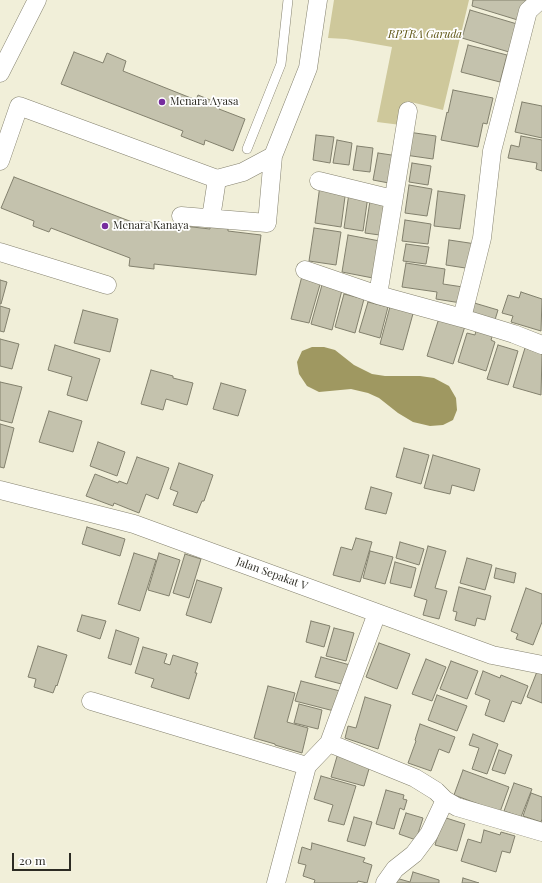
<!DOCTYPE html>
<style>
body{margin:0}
#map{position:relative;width:542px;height:883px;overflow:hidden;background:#f1efd9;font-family:"Playfair Display",serif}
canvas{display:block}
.scale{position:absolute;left:12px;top:853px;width:59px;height:18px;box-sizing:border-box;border:2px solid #2c2b23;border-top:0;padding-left:5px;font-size:12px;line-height:14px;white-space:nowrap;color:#2c2b23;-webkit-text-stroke:3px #fff;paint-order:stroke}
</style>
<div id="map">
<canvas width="542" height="883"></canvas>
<div class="scale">20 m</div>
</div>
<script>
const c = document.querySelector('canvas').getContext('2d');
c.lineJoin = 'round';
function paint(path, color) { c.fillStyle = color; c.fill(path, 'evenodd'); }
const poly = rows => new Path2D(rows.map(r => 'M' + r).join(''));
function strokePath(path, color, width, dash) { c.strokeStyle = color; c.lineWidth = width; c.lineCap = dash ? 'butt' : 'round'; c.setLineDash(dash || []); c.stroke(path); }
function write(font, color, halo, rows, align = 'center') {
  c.font = font + ' "Playfair Display",serif'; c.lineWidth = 3.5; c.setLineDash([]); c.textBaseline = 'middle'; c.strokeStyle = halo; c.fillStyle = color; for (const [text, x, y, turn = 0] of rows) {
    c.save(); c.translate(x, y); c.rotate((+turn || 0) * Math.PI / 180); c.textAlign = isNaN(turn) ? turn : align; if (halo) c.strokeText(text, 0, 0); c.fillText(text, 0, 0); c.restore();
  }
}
paint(poly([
 [334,0,469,0,443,110,407,101,401,125,377,122,392,47,346,39,328,38]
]), '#cec89b');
paint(poly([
 [312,347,324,347,335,350,354,365,372,374,385,376,420,376,434,378,449,386,456,398,457,410,453,420,443,425,430,426,413,422,398,413,379,398,368,393,351,389,319,392,307,386,299,374,297,362,302,351]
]), '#9f9861');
const building = poly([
 [473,0,528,0,521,21,472,6,473,0],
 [470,10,517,24,509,52,462,38,470,10],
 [468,45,507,55,500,82,461,72,468,45],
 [74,52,103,63,107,53,126,61,123,71,196,100,198,95,220,104,219,109,245,119,233,151,205,140,204,145,181,136,183,131,61,84,74,52],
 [453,90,493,98,487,124,483,123,478,147,441,140,447,112,448,113,453,90],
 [522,102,542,106,542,138,515,132,522,102],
 [408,132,436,136,433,159,405,155,408,132],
 [316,135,334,137,330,163,313,160,316,135],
 [521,136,542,140,542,171,536,169,537,163,508,158,511,145,519,147,521,136],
 [337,140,352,143,349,165,333,163,337,140],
 [357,146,373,148,370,172,353,170,357,146],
 [378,153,398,156,394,184,373,180,378,153],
 [412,163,431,166,428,185,409,182,412,163],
 [14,177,140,225,140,221,210,229,210,225,228,227,228,231,261,235,256,275,154,264,154,269,129,266,130,258,51,228,49,232,33,226,34,221,1,208,14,177],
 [320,185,346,189,341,227,315,223,320,185],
 [409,185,432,189,427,216,405,213,409,185],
 [438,191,465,195,460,229,434,226,438,191],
 [349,193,368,196,363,231,344,228,349,193],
 [370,201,392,204,387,236,365,233,370,201],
 [405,220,431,224,428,244,402,241,405,220],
 [314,228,341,232,336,265,309,261,314,228],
 [348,235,385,242,378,279,342,272,348,235],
 [449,240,476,244,472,269,446,265,449,240],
 [406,244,429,247,426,264,403,261,406,244],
 [406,263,445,269,443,284,463,287,461,303,436,299,437,292,402,287,406,263],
 [302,276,321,281,309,323,291,319,302,276],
 [0,280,7,282,1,304,0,304,0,280],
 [322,285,342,290,332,330,311,324,322,285],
 [521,292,542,299,541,331,511,322,513,316,502,313,508,295,519,298,521,292],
 [344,294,364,299,355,333,335,327,344,294],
 [368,302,388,307,380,338,359,332,368,302],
 [471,302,498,310,494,323,467,315,471,302],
 [391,303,414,310,403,350,380,344,391,303],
 [0,306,10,309,4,332,0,331,0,306],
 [83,310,118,319,110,352,74,343,83,310],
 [440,315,466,323,453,364,427,356,440,315],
 [477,326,494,331,491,340,495,342,486,371,458,362,467,333,475,335,477,326],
 [0,339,19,344,12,369,0,366,0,339],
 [55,345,100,359,87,401,67,395,72,377,48,370,55,345],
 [498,345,518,351,508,385,487,379,498,345],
 [525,348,542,354,541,395,513,387,525,348],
 [151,370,173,376,173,378,193,383,187,405,166,399,163,410,141,404,151,370],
 [0,382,22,387,12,423,0,420,0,382],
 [221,383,246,390,238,416,213,409,221,383],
 [49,411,82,421,73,452,39,442,49,411],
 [0,424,14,428,4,468,0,467,0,424],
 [98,442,125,452,117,476,90,466,98,442],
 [404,448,429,455,421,484,396,477,404,448],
 [433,455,480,469,474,491,452,485,450,494,424,488,433,455],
 [137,457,169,468,158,499,146,494,139,513,114,503,113,506,86,496,95,474,118,483,119,481,127,484,137,457],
 [179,463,213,475,204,501,202,501,197,513,173,505,178,492,170,489,179,463],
 [371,487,392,493,386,514,365,509,371,487],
 [87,527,125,539,120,556,82,544,87,527],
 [356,538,372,542,360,582,333,575,341,547,352,550,356,538],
 [400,542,424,549,419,565,396,558,400,542],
 [428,546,446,551,435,588,447,591,439,619,423,615,427,600,414,596,428,546],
 [370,551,393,557,385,584,363,578,370,551],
 [134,553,156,560,140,611,118,604,134,553],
 [159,553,180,560,169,596,148,590,159,553],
 [185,554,201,559,189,598,173,593,185,554],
 [467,558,492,565,485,590,460,583,467,558],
 [395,562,416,568,411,588,390,583,395,562],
 [496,568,516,573,514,583,494,578,496,568],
 [197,580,222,588,211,623,186,615,197,580],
 [459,587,491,596,485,620,477,618,475,626,455,620,457,612,453,611,459,587],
 [526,588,542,594,542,622,533,645,516,639,518,634,511,631,526,588],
 [82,615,106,621,100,639,77,631,82,615],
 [311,621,330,626,324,647,306,642,311,621],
 [334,628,354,633,346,661,326,656,334,628],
 [116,630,139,638,131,665,108,658,116,630],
 [379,643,410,654,397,689,366,677,379,643],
 [38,646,67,655,57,686,56,685,53,693,34,687,36,679,28,677,38,646],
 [143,647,167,654,164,663,170,665,173,655,198,663,195,673,197,673,189,699,151,687,154,679,135,673,143,647],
 [321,657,350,665,345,685,315,677,321,657],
 [426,659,446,667,432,701,412,694,426,659],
 [451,661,478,671,467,699,440,689,451,661],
 [538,669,542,671,542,703,527,697,538,669],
 [483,671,500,678,501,675,528,686,521,704,512,701,504,722,485,715,490,700,475,694,483,671],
 [301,681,340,691,334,711,295,701,301,681],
 [268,686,295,693,287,722,308,728,302,753,275,745,275,744,254,738,268,686],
 [437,695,467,706,457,731,428,720,437,695],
 [365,697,391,705,378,749,345,738,348,726,356,728,365,697],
 [299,704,322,710,318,729,294,723,299,704],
 [420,724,455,737,449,753,439,749,431,771,408,763,416,741,415,740,420,724],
 [473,734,498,744,487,774,472,769,479,748,469,745,473,734],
 [499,750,512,755,505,774,492,770,499,750],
 [338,753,371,762,364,786,331,777,338,753],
 [463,770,509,787,500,812,454,795,463,770],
 [321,776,356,786,344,825,328,821,333,805,314,799,321,776],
 [514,783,532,789,521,817,504,811,514,783],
 [386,790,404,795,403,799,407,800,404,810,400,808,394,829,376,824,386,790],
 [531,793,542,797,542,819,541,822,523,816,531,793],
 [406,813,423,818,416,840,399,834,406,813],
 [354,817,372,822,365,846,347,841,354,817],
 [443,817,465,824,457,851,435,845,443,817],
 [484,830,500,835,501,832,515,836,510,853,502,851,496,872,461,861,468,839,481,843,484,830],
 [312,843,365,858,363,862,372,865,367,883,358,881,357,883,314,883,315,880,303,876,306,865,298,863,302,847,311,850,312,843],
 [413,872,439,880,439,883,394,883,396,878,410,882,413,872],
 [463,878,479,883,462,883,463,878]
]);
paint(building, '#c4c2ad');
strokePath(building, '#82806d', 1);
const lane = poly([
 [247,149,281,64,288,0]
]);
const street = poly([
 [0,73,37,0],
 [0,161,19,106,217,179,243,172,273,156,308,68,318,0],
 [319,181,393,199],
 [181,216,267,223,273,156],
 [211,218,217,179],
 [0,252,107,285],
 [305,270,378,295,462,318,514,334,542,345],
 [378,295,408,111],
 [462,318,482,238,492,151,528,11,540,0],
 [0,490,134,524,492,655,542,665],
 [91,701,307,766],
 [329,743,415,778,436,791,445,800,457,807,542,832],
 [276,883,307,766,329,743,377,613],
 [385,883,395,869,414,854,429,834,445,800]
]);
strokePath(lane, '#85826f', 10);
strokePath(street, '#85826f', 19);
strokePath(lane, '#fff', 9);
strokePath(street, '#fff', 18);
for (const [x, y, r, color] of [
 [162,102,4,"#772c9e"],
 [105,226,4,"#772c9e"]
]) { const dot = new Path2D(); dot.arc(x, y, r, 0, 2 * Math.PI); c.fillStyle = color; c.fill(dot); strokePath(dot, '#fff', 1.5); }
write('italic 11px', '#5e5513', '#fff', [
 ["RPTRA Garuda",425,35]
]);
write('11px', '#2c2b23', '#fff', [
 ["Menara Ayasa",170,102],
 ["Menara Kanaya",113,226]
], 'left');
write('11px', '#2c2b23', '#fff', [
 ["Jalan Sepakat V",272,574,20]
]);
</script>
